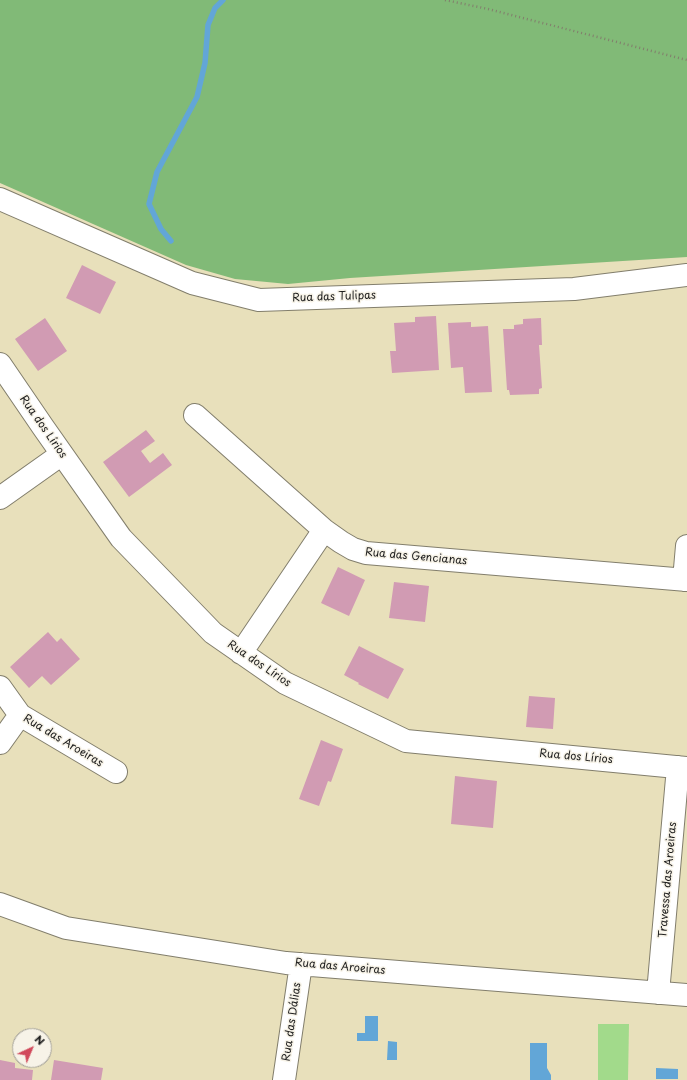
<!DOCTYPE html>
<meta charset="utf-8">
<style>
body{margin:0}
#map{position:relative;width:687px;height:1080px;overflow:hidden;background:#e8e0bb;font-family:"Playpen Sans",sans-serif}
canvas{display:block}
.north{position:absolute;left:12px;top:1028px;width:40px;height:40px;box-sizing:border-box;background:#f7f3e8;border:1px solid #9f9d96;border-radius:50%;rotate:44deg;font-size:11px;font-weight:700;line-height:16px;text-align:center;color:#1c1c1c}
.north::after{content:'';display:block;margin:auto;width:14px;height:18px;background:#d1495b;clip-path:polygon(50% 0,100% 100%,50% 72%,0 100%)}
</style>
<div id="map">
<canvas width="687" height="1080"></canvas>
<div class="north">N</div>
</div>
<script>
const c = document.querySelector('canvas').getContext('2d');
c.lineJoin = 'round';
function paint(path, color) { c.fillStyle = color; c.fill(path, 'evenodd'); }
const poly = rows => new Path2D(rows.map(r => 'M' + r).join(''));
function strokePath(path, color, width, dash) { c.strokeStyle = color; c.lineWidth = width; c.lineCap = dash ? 'butt' : 'round'; c.setLineDash(dash || []); c.stroke(path); }
function write(font, color, halo, rows, align = 'center') {
  c.font = font + ' "Playpen Sans",sans-serif'; c.lineWidth = 3; c.setLineDash([]); c.textBaseline = 'middle'; c.strokeStyle = halo; c.fillStyle = color; for (const [text, x, y, turn = 0] of rows) {
    c.save(); c.translate(x, y); c.rotate((+turn || 0) * Math.PI / 180); c.textAlign = isNaN(turn) ? turn : align; if (halo) c.strokeText(text, 0, 0); c.fillText(text, 0, 0); c.restore();
  }
}
paint(poly([
 [598,1024,629,1024,628,1080,598,1080]
]), '#a2da8b');
paint(poly([
 [0,0,687,0,687,257,350,278,288,284,235,279,186,265,0,183]
]), '#81ba77');
paint(poly([
 [365,1016,378,1016,378,1041,357,1041,357,1033,365,1033],
 [388,1041,397,1042,397,1060,387,1060],
 [530,1043,547,1043,547,1068,551,1075,551,1080,530,1080],
 [656,1068,678,1069,678,1079,656,1079]
]), '#62a6d7');
strokePath(poly([
 [171,241,161,229,149,204,157,172,197,97,205,63,208,25,215,8,223,0]
]), '#62a6d7', 5.5);
paint(poly([
 [82,265,116,282,100,314,66,298],
 [436,316,439,370,392,373,390,351,396,351,394,323,415,322,415,317],
 [45,318,67,351,38,371,15,339],
 [541,318,542,345,539,345,542,388,539,389,539,394,510,395,509,390,507,390,503,329,514,329,514,325,523,324,523,319],
 [471,322,471,327,488,326,492,392,465,393,463,367,451,368,448,323],
 [146,430,155,441,141,451,150,463,163,453,172,465,129,497,103,462],
 [338,567,365,580,349,616,321,603],
 [394,582,429,586,425,622,389,618],
 [48,632,57,642,61,638,80,659,51,685,42,676,29,688,10,667],
 [359,646,404,669,388,699,358,684,359,683,344,675],
 [529,696,555,698,553,729,526,727],
 [321,740,343,749,331,782,328,781,319,806,299,799],
 [455,776,497,781,493,828,451,824],
 [0,1060,15,1063,15,1068,33,1070,32,1080,0,1080],
 [54,1060,103,1068,101,1080,51,1080]
]), '#d19bb3');
const minor = poly([
 [0,199,192,283,259,300,574,289,687,275],
 [0,364,43,427,121,538,213,633,285,683,406,741,687,768],
 [195,415,324,530,341,542,353,549,366,553,687,580],
 [0,498,62,454],
 [684,580,687,546],
 [241,653,324,530],
 [0,687,20,715,116,772],
 [0,743,20,715],
 [0,904,66,928,286,963,687,995],
 [658,993,678,767],
 [284,1080,301,964]
]);
strokePath(minor, '#827e6c', 24);
strokePath(poly([
 [445,0,488,9,687,60]
]), '#827e6c', 2.5, [1, 3]);
strokePath(minor, '#fff', 22);
write('11px', '#1c1c1c', '#f7f3e8', [
 ["Rua das Tulipas",334,297,-2],
 ["Rua dos Lírios",43,427,55],
 ["Rua das Gencianas",416,557,5],
 ["Rua dos Lírios",259,664,34],
 ["Rua das Aroeiras",63,741,31],
 ["Rua dos Lírios",576,757,5],
 ["Travessa das Aroeiras",668,880,-85],
 ["Rua das Aroeiras",340,967,5],
 ["Rua das Dálias",292,1022,-82]
]);
</script>
